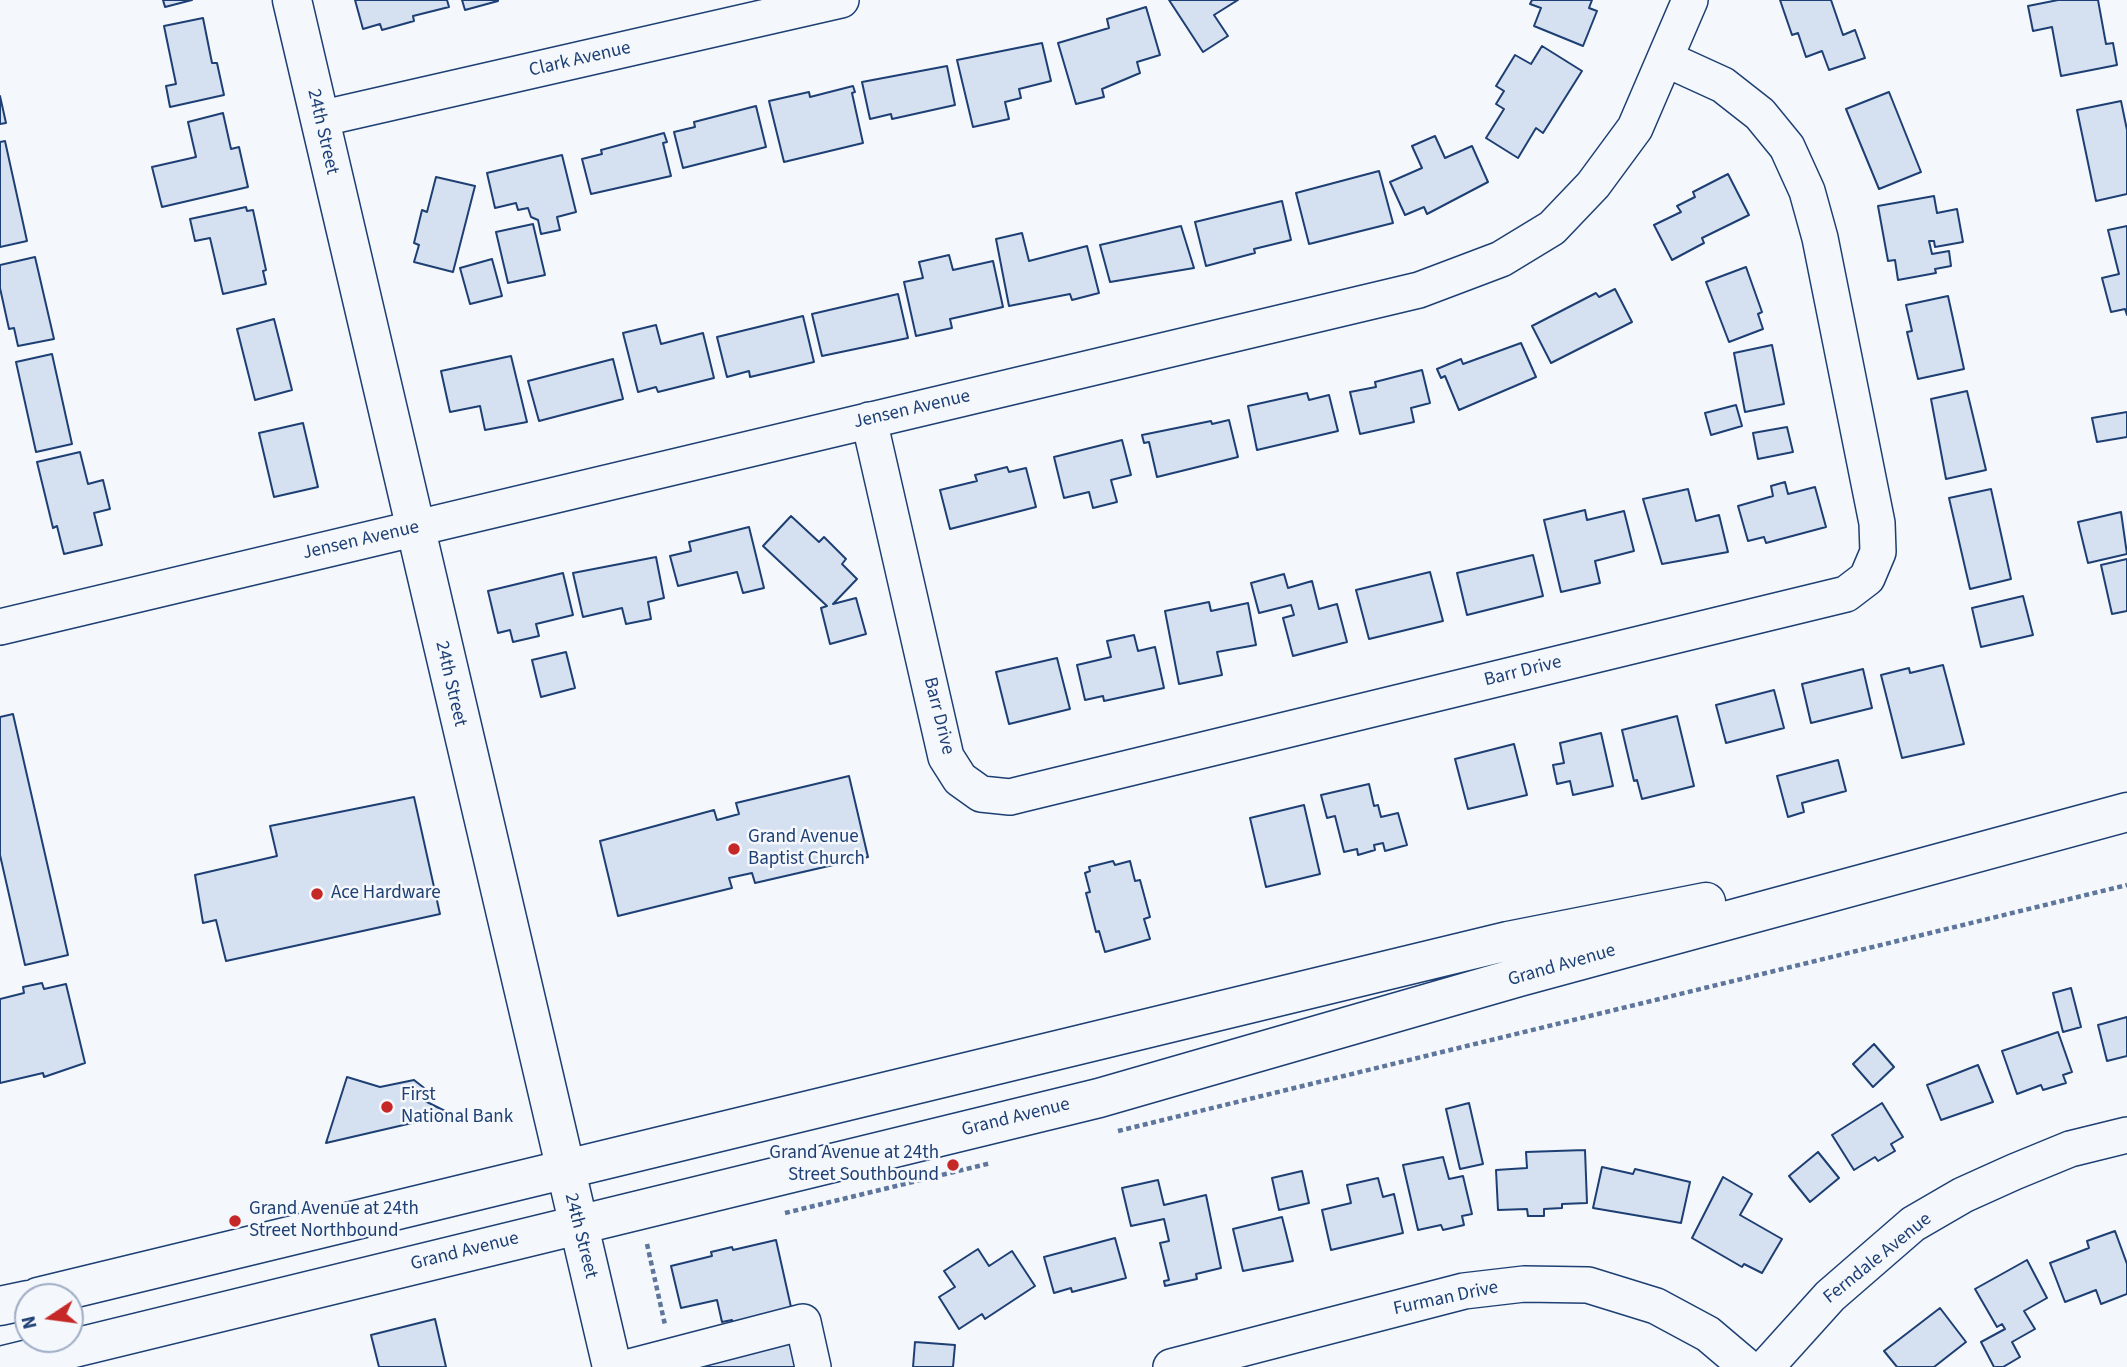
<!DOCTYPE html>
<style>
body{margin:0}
#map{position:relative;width:2127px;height:1367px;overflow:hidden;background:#f4f7fb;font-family:"Source Sans 3",sans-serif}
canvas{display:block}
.north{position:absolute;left:14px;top:1283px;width:70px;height:70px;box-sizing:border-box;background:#f4f7fb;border:2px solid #9eadc5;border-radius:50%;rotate:257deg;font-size:19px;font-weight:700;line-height:28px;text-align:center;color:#1d3f73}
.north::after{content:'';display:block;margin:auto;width:24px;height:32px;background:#c62828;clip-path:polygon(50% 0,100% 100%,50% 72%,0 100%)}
</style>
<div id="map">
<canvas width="2127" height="1367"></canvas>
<div class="north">N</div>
</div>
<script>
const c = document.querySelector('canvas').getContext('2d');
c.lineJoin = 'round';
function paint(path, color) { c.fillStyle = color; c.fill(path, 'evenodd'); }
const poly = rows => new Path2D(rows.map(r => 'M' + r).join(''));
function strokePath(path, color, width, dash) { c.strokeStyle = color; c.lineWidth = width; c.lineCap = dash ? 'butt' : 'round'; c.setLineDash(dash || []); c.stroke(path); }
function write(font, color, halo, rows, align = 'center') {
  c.font = font + ' "Source Sans 3",sans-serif'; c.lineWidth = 5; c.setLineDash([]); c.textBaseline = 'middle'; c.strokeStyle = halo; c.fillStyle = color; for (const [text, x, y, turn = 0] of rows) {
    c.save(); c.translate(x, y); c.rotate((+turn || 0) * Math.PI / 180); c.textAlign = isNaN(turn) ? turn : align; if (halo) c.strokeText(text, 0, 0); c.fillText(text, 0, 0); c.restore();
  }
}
const building = poly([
 [163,0,192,0,165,7,163,0],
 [355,0,447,0,449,7,413,16,414,21,382,30,380,24,363,29,355,0],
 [462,0,498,0,498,1,465,10,462,0],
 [1169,0,1238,0,1214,15,1228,36,1203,52,1169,0],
 [1532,0,1592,0,1589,8,1597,11,1583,46,1534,26,1541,8,1530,4,1532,0],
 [1780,0,1831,0,1843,35,1855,30,1865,58,1829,70,1822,51,1806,57,1798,33,1792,35,1780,0],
 [2058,0,2098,0,2106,44,2113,43,2117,65,2061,76,2052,27,2033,31,2028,6,2058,0],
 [1146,7,1160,55,1137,62,1140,73,1102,89,1104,97,1076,104,1058,43,1109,28,1107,19,1146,7],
 [203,18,212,63,217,63,224,95,170,107,166,86,176,84,164,26,203,18],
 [1042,43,1051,81,1019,89,1021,98,1005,102,1009,119,973,127,957,60,1042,43],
 [1542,46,1582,71,1543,133,1536,128,1518,158,1486,138,1504,109,1496,104,1504,91,1496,86,1515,55,1531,64,1542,46],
 [947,66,955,105,892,119,891,114,870,119,862,82,947,66],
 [853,86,855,92,852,93,863,143,784,162,769,101,809,92,810,97,853,86],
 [1889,92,1921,172,1879,189,1846,109,1889,92],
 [0,96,6,123,0,124,0,96],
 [2121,101,2127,130,2127,194,2096,201,2077,110,2121,101],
 [756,106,766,147,683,168,674,132,695,127,694,122,756,106],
 [223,113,231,149,239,147,248,187,162,207,152,167,196,157,188,122,223,113],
 [664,133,667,142,663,143,671,176,591,194,582,159,602,154,601,150,664,133],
 [1435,136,1445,158,1472,146,1488,182,1427,214,1424,207,1405,215,1390,182,1422,168,1412,146,1435,136],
 [5,141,27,241,0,247,0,142,5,141],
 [562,155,576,212,557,217,560,230,541,234,538,220,531,217,528,208,518,210,516,203,495,208,487,173,562,155],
 [1379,171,1393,223,1309,244,1296,193,1379,171],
 [1728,174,1749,215,1702,238,1704,243,1672,260,1654,225,1681,212,1677,206,1695,197,1693,192,1728,174],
 [436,177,475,186,453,272,414,262,419,245,414,243,422,210,427,212,436,177],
 [1934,196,1937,213,1957,209,1963,242,1935,247,1934,241,1929,241,1932,254,1949,251,1951,266,1935,269,1936,273,1898,280,1895,260,1888,261,1878,206,1934,196],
 [1282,201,1291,240,1254,249,1255,253,1206,266,1195,222,1282,201],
 [246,207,247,211,253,210,266,270,263,271,266,284,223,294,210,238,195,241,190,219,246,207],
 [533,224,545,275,508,283,496,232,533,224],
 [1181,226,1194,268,1110,282,1100,245,1181,226],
 [2127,226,2127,315,2125,309,2111,312,2102,278,2119,274,2108,230,2127,226],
 [1022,233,1029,261,1087,246,1099,293,1072,300,1070,294,1009,306,996,239,1022,233],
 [949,255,953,270,993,261,1003,307,950,319,952,328,916,336,904,282,923,278,919,262,949,255],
 [35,257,54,339,18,346,14,328,9,329,0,288,0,265,35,257],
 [492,259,502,296,470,304,460,268,492,259],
 [1746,267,1762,312,1758,314,1763,329,1729,342,1706,282,1746,267],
 [1615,289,1632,322,1551,363,1532,326,1596,293,1599,297,1615,289],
 [898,294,908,338,822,356,812,314,898,294],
 [1948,296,1964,369,1918,379,1907,332,1912,331,1906,305,1948,296],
 [803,316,814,362,750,377,749,371,727,377,717,337,803,316],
 [274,319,292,390,255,400,237,329,274,319],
 [656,325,661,344,703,333,714,378,658,392,656,387,638,392,623,333,656,325],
 [1521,343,1536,377,1459,410,1445,376,1441,378,1437,369,1461,359,1463,364,1521,343],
 [1772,345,1784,404,1745,412,1734,353,1772,345],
 [52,354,72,444,36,452,16,362,52,354],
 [511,356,527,422,485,430,480,406,450,412,441,371,511,356],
 [613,359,623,399,539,421,528,381,613,359],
 [1422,370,1430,403,1411,408,1414,422,1360,434,1350,392,1376,387,1375,382,1422,370],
 [1967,391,1986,470,1946,479,1931,399,1967,391],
 [1307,393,1309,400,1329,395,1338,431,1257,450,1248,406,1307,393],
 [1736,405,1742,426,1711,435,1705,413,1736,405],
 [2127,412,2127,437,2097,442,2092,418,2127,412],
 [1229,420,1238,457,1157,477,1149,442,1144,443,1142,435,1211,421,1212,424,1229,420],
 [303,423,318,487,274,497,259,433,303,423],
 [1787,427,1793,452,1758,459,1753,433,1787,427],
 [1122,440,1131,475,1111,480,1117,502,1093,508,1089,492,1064,498,1054,457,1122,440],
 [80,452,88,484,103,480,110,509,94,513,102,545,64,554,57,526,53,528,37,462,80,452],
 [1007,467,1009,472,1026,468,1036,507,950,529,940,490,977,481,975,475,1007,467],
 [1785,482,1788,494,1815,487,1826,527,1766,543,1764,537,1748,541,1738,506,1773,496,1771,486,1785,482],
 [1688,489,1696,521,1719,515,1728,552,1662,564,1643,499,1688,489],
 [1991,489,2011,579,1970,589,1949,498,1991,489],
 [1585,510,1587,520,1624,511,1634,551,1595,561,1600,583,1561,592,1544,520,1585,510],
 [2121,512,2127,554,2088,563,2078,522,2121,512],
 [791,516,819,542,824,537,846,559,842,564,857,579,833,604,856,598,866,634,830,644,821,608,827,606,763,546,791,516],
 [749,527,764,588,743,593,737,572,678,586,670,556,691,551,689,542,749,527],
 [1533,555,1543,596,1467,615,1457,573,1533,555],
 [656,557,664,598,648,602,651,619,626,624,622,608,583,617,573,573,656,557],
 [2127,559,2127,611,2112,614,2101,565,2127,559],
 [1430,572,1443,621,1369,639,1356,590,1430,572],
 [563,573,573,615,536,624,539,636,513,642,510,630,498,633,488,591,563,573],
 [1284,574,1288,588,1312,581,1319,609,1337,604,1347,642,1293,656,1283,618,1294,615,1291,605,1259,613,1251,583,1284,574],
 [2023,596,2033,635,1981,647,1972,608,2023,596],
 [1209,602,1211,611,1248,603,1256,645,1217,652,1222,675,1179,684,1165,611,1209,602],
 [1134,635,1138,651,1155,647,1164,688,1104,701,1103,696,1085,700,1077,665,1111,657,1107,641,1134,635],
 [566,652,575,688,541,697,532,660,566,652],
 [1057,658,1070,709,1009,724,996,672,1057,658],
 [1943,665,1964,744,1902,758,1881,675,1909,668,1910,673,1943,665],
 [1863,669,1872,708,1811,723,1802,684,1863,669],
 [1774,690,1784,728,1726,743,1716,705,1774,690],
 [13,714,68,955,25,965,0,855,0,717,13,714],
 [1677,716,1694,786,1642,799,1637,780,1634,781,1622,730,1677,716],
 [1601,733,1613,786,1573,795,1570,781,1557,784,1553,765,1564,763,1560,743,1601,733],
 [1514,744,1527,795,1468,809,1455,759,1514,744],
 [1838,760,1846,791,1802,803,1804,812,1788,817,1777,776,1838,760],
 [849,776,868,857,755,883,752,873,729,878,732,888,618,916,600,841,714,810,717,820,739,814,736,803,849,776],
 [1369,784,1374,806,1378,805,1381,817,1398,813,1407,845,1385,851,1383,843,1374,845,1375,850,1358,855,1357,849,1344,852,1335,816,1327,818,1321,795,1369,784],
 [414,797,440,914,226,961,216,920,203,923,195,875,277,856,270,826,414,797],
 [1304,805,1320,874,1266,887,1250,818,1304,805],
 [1113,861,1115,865,1130,861,1135,881,1140,880,1150,917,1144,919,1150,939,1105,952,1099,931,1096,932,1086,893,1090,892,1085,873,1090,871,1089,867,1113,861],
 [42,983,44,989,66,984,85,1063,44,1077,43,1073,0,1083,0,999,24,993,23,987,42,983],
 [2071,988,2081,1027,2063,1032,2053,993,2071,988],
 [2127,1017,2127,1056,2107,1061,2098,1025,2127,1017],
 [2058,1032,2072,1072,2063,1075,2066,1083,2043,1090,2041,1085,2017,1094,2002,1051,2058,1032],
 [1874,1044,1894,1067,1873,1087,1853,1064,1874,1044],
 [1978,1065,1993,1102,1941,1120,1927,1085,1978,1065],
 [347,1077,380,1087,414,1080,428,1091,423,1100,451,1114,326,1143,347,1077],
 [1469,1103,1483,1164,1460,1169,1446,1109,1469,1103],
 [1882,1103,1903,1137,1891,1144,1895,1151,1878,1161,1875,1157,1854,1170,1832,1135,1882,1103],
 [1585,1150,1587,1203,1562,1204,1562,1208,1544,1209,1544,1216,1528,1216,1527,1209,1498,1210,1496,1170,1527,1168,1526,1152,1585,1150],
 [1818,1152,1839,1178,1810,1202,1789,1176,1818,1152],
 [1443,1157,1449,1179,1463,1176,1472,1214,1462,1216,1464,1225,1443,1230,1441,1225,1418,1230,1403,1165,1443,1157],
 [1602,1167,1633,1174,1635,1169,1690,1182,1681,1223,1593,1208,1602,1167],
 [1302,1171,1309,1203,1279,1210,1272,1178,1302,1171],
 [1723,1177,1752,1194,1740,1215,1782,1239,1762,1273,1744,1264,1742,1267,1692,1238,1723,1177],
 [1378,1178,1383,1197,1394,1194,1403,1233,1331,1250,1322,1210,1351,1203,1347,1185,1378,1178],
 [1158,1180,1164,1205,1206,1195,1221,1268,1196,1274,1197,1279,1165,1286,1164,1281,1169,1280,1160,1243,1169,1241,1164,1219,1131,1226,1122,1188,1158,1180],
 [1282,1217,1293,1261,1243,1271,1233,1229,1282,1217],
 [2115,1231,2127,1264,2127,1294,2101,1304,2096,1290,2065,1302,2050,1263,2089,1248,2087,1241,2115,1231],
 [1115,1238,1126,1278,1072,1292,1071,1288,1054,1293,1044,1257,1115,1238],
 [776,1240,793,1316,734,1329,732,1320,722,1322,717,1300,681,1308,671,1266,712,1256,711,1252,732,1247,733,1250,776,1240],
 [978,1249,989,1266,1012,1251,1035,1286,985,1319,982,1314,959,1329,939,1297,955,1287,944,1271,978,1249],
 [2027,1260,2047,1298,2024,1311,2035,1329,2012,1342,2020,1357,2003,1367,1994,1367,1981,1342,2005,1329,2002,1324,1997,1327,1975,1289,2027,1260],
 [1940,1308,1966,1342,1934,1367,1897,1367,1884,1351,1940,1308],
 [435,1319,446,1367,379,1367,371,1335,435,1319],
 [790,1342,797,1367,699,1367,790,1342],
 [915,1342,955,1345,953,1367,913,1367,915,1342]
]);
paint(building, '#d5e0f0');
strokePath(building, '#1d3f73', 2);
const minor = poly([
 [319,119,841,0],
 [869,420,946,757,960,779,981,794,1010,797,1022,794,1846,594,1867,578,1878,552,1877,523,1820,238,1807,191,1787,147,1760,114,1723,85,1666,59],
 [0,627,1419,290,1501,259,1552,228,1593,185,1635,128,1690,0],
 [630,1367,803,1322,813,1367],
 [1171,1367,1464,1291,1524,1284,1588,1285,1656,1306,1708,1334,1747,1367],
 [1766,1367,1830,1296,1913,1224,1963,1195,2014,1172,2070,1149,2127,1135]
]);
const major = poly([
 [292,0,612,1367],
 [38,1297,1508,941,1706,902],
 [0,1306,28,1300],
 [0,1366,1099,1098,1519,977,2127,812]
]);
strokePath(minor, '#1d3f73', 38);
strokePath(major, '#1d3f73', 41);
strokePath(poly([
 [1118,1131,2127,885],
 [785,1213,991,1163],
 [647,1244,665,1325]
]), '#5e769c', 4.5, [5, 3.5]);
strokePath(minor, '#f4f7fb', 35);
strokePath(major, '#f4f7fb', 38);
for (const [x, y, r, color] of [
 [734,849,7,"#c62828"],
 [317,894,7,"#c62828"],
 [387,1107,7,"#c62828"],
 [953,1165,7,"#c62828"],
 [235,1221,7,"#c62828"]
]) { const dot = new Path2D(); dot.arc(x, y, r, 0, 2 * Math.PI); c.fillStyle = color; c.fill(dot); strokePath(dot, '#f4f7fb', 2.5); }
write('19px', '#1d3f73', '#f4f7fb', [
 ["Clark Avenue",580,60,-13],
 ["24th Street",322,132,77],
 ["Jensen Avenue",912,410,-13],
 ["Jensen Avenue",361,541,-13],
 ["Barr Drive",1523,672,-14],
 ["24th Street",450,684,77],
 ["Barr Drive",938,716,76],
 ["Grand Avenue",1562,966,-16],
 ["Grand Avenue",1016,1118,-14],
 ["24th Street",580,1236,76],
 ["Grand Avenue",465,1252,-14],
 ["Ferndale Avenue",1878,1259,-39],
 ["Furman Drive",1446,1299,-12]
]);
write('19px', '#1d3f73', '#f4f7fb', [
 ["Grand Avenue",748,838],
 ["Baptist Church",748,860],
 ["Ace Hardware",331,894],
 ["First",401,1096],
 ["National Bank",401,1118],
 ["Grand Avenue at 24th",939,1154,"right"],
 ["Street Southbound",939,1176,"right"],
 ["Grand Avenue at 24th",249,1210],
 ["Street Northbound",249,1232]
], 'left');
</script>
